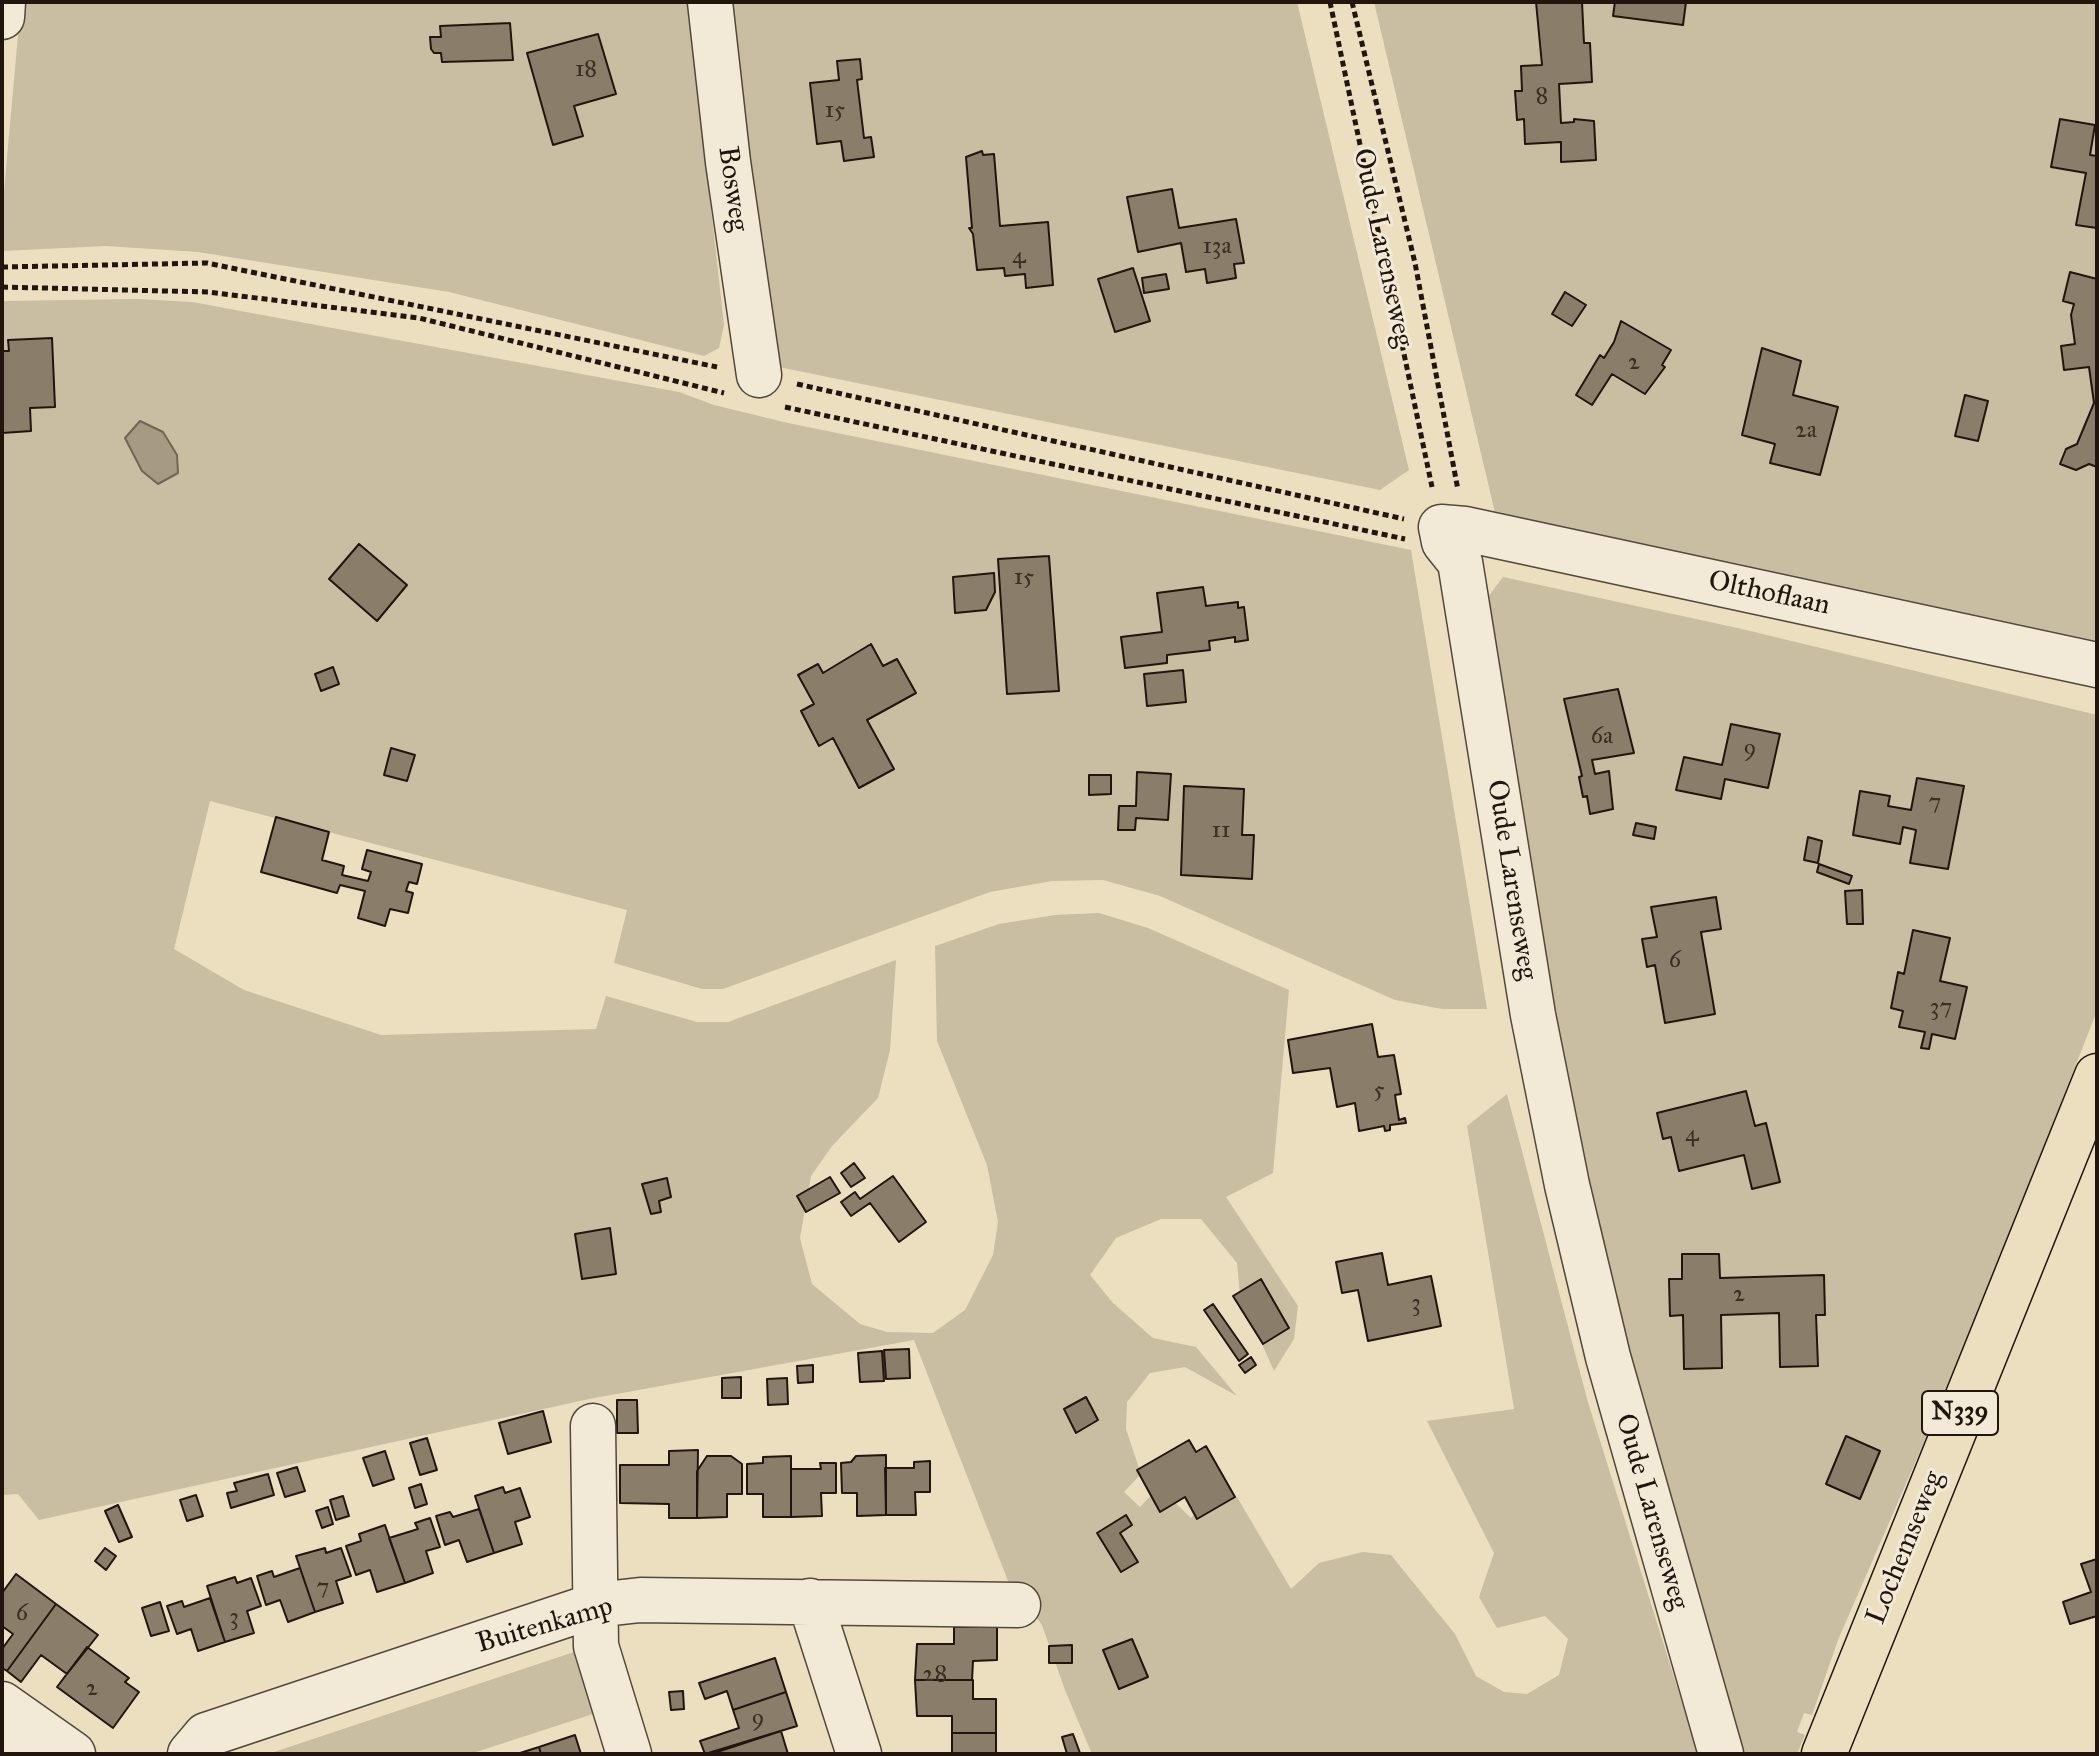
<!DOCTYPE html>
<style>
body{margin:0}
#map{position:relative;width:2099px;height:1756px;overflow:hidden;background:#ebdfc0;font-family:"IM FELL Great Primer",serif}
canvas{display:block}
.frame{position:absolute;inset:0;border:4px solid #21150d;pointer-events:none}
</style>
<div id="map">
<canvas width="2099" height="1756"></canvas>
<div class="frame"></div>
</div>
<script>
const c = document.querySelector('canvas').getContext('2d');
c.lineJoin = 'round';
function paint(path, color) { c.fillStyle = color; c.fill(path, 'evenodd'); }
const poly = rows => new Path2D(rows.map(r => 'M' + r).join(''));
function strokePath(path, color, width, dash) { c.strokeStyle = color; c.lineWidth = width; c.lineCap = dash ? 'butt' : 'round'; c.setLineDash(dash || []); c.stroke(path); }
function write(font, color, halo, rows, align = 'center') {
  c.font = font + ' "IM FELL Great Primer",serif'; c.lineWidth = 6; c.setLineDash([]); c.textBaseline = 'middle'; c.strokeStyle = halo; c.fillStyle = color; for (const [text, x, y, turn = 0] of rows) {
    c.save(); c.translate(x, y); c.rotate((+turn || 0) * Math.PI / 180); c.textAlign = isNaN(turn) ? turn : align; if (halo) c.strokeText(text, 0, 0); c.fillText(text, 0, 0); c.restore();
  }
}
paint(poly([
 [21,2,688,2,724,325,719,348,704,356,449,292,198,252,106,246,2,251,2,213],
 [732,2,1297,2,1409,470,1380,490,774,366],
 [1374,2,2097,2,2097,652,1497,521],
 [138,299,192,302,679,392,714,405,788,423,1411,550,1487,1009,1442,1009,1395,1000,1160,896,1103,880,1052,881,990,892,723,989,702,989,614,963,627,910,210,801,174,949,244,990,381,1035,596,1029,606,996,697,1022,728,1022,896,960,890,1050,878,1098,832,1146,811,1176,800,1238,812,1284,860,1324,887,1332,933,1333,965,1310,993,1255,998,1222,987,1165,937,1041,935,946,999,924,1055,915,1099,913,1148,928,1289,990,1273,1173,1226,1197,1298,1306,1294,1339,1274,1371,1240,1295,1237,1263,1201,1219,1161,1219,1116,1238,1090,1275,1113,1303,1153,1338,1196,1347,1237,1396,1185,1367,1150,1373,1127,1402,1126,1429,1141,1474,1124,1492,1140,1507,1159,1487,1191,1518,1206,1502,1237,1497,1291,1589,1319,1563,1363,1552,1391,1555,1455,1634,1476,1676,1504,1692,1527,1694,1559,1675,1568,1639,1545,1616,1497,1628,1479,1597,1494,1553,1427,1421,1514,1409,1467,1126,1507,1094,1587,1399,1698,1754,1092,1754,1065,1690,1042,1625,1008,1581,914,1340,589,1399,39,1520,18,1494,2,1495,2,301],
 [1503,577,1742,629,2097,715,2097,1011,1955,1371,1838,1640,1812,1715,1804,1713,1797,1732,1805,1735,1797,1754,1736,1754,1721,1712,1557,1076,1481,606],
 [574,1652,593,1714,470,1754,268,1754]
]), '#c9bda2');
const water = poly([
 [140,421,163,432,177,455,178,473,158,484,142,471,125,438,140,421]
]);
paint(water, '#a69a83');
strokePath(water, '#716554', 2);
const building = poly([
 [1536,2,1582,2,1584,43,1590,43,1592,82,1559,84,1561,123,1574,122,1574,119,1594,121,1596,160,1561,162,1561,142,1525,144,1524,119,1517,120,1515,91,1522,91,1521,66,1542,65,1536,2],
 [1615,2,1686,2,1683,25,1613,16,1615,2],
 [510,23,513,60,442,62,441,53,434,53,431,49,430,37,441,37,440,26,510,23],
 [598,34,616,94,574,106,583,136,553,145,527,53,598,34],
 [860,59,862,79,857,80,864,138,871,137,874,157,844,161,841,141,817,144,810,83,839,80,837,61,860,59],
 [2060,119,2095,125,2090,155,2097,156,2097,228,2076,225,2086,173,2051,167,2060,119],
 [982,151,983,155,994,154,1000,226,1048,222,1053,285,1026,288,1025,274,1005,276,1004,268,977,270,973,234,969,228,972,228,966,157,982,151],
 [1172,189,1179,228,1236,219,1244,263,1234,264,1236,278,1207,283,1205,269,1186,272,1181,243,1138,252,1127,197,1172,189],
 [1133,268,1150,321,1115,332,1098,279,1133,268],
 [2070,272,2097,279,2097,467,2089,464,2076,470,2060,464,2066,449,2077,444,2094,403,2089,367,2064,370,2061,346,2075,344,2071,315,2074,304,2063,301,2070,272],
 [1166,274,1169,289,1144,293,1142,278,1166,274],
 [1565,292,1586,305,1572,326,1552,314,1565,292],
 [1621,321,1671,350,1662,365,1665,367,1645,394,1612,374,1592,405,1576,395,1600,355,1604,358,1614,342,1621,321],
 [52,338,55,407,30,408,31,431,2,433,2,351,9,351,8,340,52,338],
 [1762,348,1801,361,1793,395,1838,407,1820,475,1770,463,1775,444,1742,435,1762,348],
 [1965,395,1988,401,1978,441,1955,436,1965,395],
 [359,544,407,585,377,621,329,579,359,544],
 [1049,556,1059,691,1007,694,998,559,1049,556],
 [994,573,995,592,986,610,955,613,953,577,994,573],
 [1203,587,1206,606,1238,602,1238,608,1244,607,1248,640,1235,642,1235,637,1209,641,1210,650,1167,655,1167,663,1125,668,1121,637,1162,632,1157,593,1203,587],
 [871,644,883,666,897,659,916,693,867,720,894,769,859,788,833,738,819,746,801,711,814,704,798,675,818,664,823,673,871,644],
 [333,667,339,684,321,691,315,674,333,667],
 [1183,670,1186,702,1147,706,1144,674,1183,670],
 [1618,689,1634,753,1592,760,1595,774,1609,771,1613,809,1590,814,1587,796,1583,797,1579,777,1582,776,1564,699,1618,689],
 [1731,724,1780,734,1768,788,1725,779,1721,799,1676,790,1684,757,1722,765,1731,724],
 [391,748,415,755,407,781,384,775,391,748],
 [1137,772,1171,774,1168,820,1136,818,1135,830,1118,830,1119,806,1136,806,1137,772],
 [1089,775,1111,775,1111,794,1089,795,1089,775],
 [1917,778,1964,786,1948,869,1910,863,1916,830,1903,827,1900,844,1853,835,1860,791,1890,796,1888,806,1911,810,1917,778],
 [1184,786,1244,789,1242,835,1254,835,1252,879,1181,875,1184,786],
 [276,817,329,832,322,860,344,866,342,875,368,881,371,872,362,869,367,850,422,864,417,884,409,882,406,891,413,893,408,913,390,909,385,926,358,918,365,891,340,885,337,893,261,872,276,817],
 [1636,823,1656,827,1654,839,1633,835,1636,823],
 [1808,837,1822,841,1818,863,1804,860,1808,837],
 [1819,864,1852,876,1849,884,1817,872,1819,864],
 [1862,890,1863,924,1847,924,1845,891,1862,890],
 [1716,897,1721,929,1701,932,1715,1014,1665,1023,1655,965,1647,967,1642,939,1657,937,1651,907,1716,897],
 [1913,930,1950,938,1940,981,1967,987,1955,1039,1932,1034,1929,1049,1921,1048,1925,1032,1899,1027,1903,1011,1891,1008,1898,972,1904,974,1913,930],
 [1372,1024,1378,1057,1394,1055,1401,1094,1395,1095,1399,1120,1405,1118,1406,1123,1390,1125,1390,1130,1385,1131,1384,1126,1359,1131,1355,1103,1337,1107,1330,1068,1293,1073,1288,1040,1372,1024],
 [1746,1091,1755,1126,1766,1123,1780,1182,1752,1189,1744,1155,1679,1171,1671,1137,1663,1139,1657,1113,1746,1091],
 [854,1163,865,1178,851,1187,841,1173,854,1163],
 [893,1176,926,1222,899,1242,870,1203,851,1216,841,1202,855,1192,860,1199,893,1176],
 [830,1177,840,1193,806,1212,797,1196,830,1177],
 [667,1178,671,1197,659,1201,661,1212,651,1214,642,1184,667,1178],
 [610,1228,616,1274,582,1279,575,1234,610,1228],
 [1382,1253,1388,1285,1431,1276,1441,1326,1368,1341,1358,1290,1342,1293,1336,1262,1382,1253],
 [1682,1254,1719,1254,1720,1278,1824,1275,1825,1315,1816,1315,1818,1366,1780,1367,1779,1313,1721,1315,1722,1368,1684,1369,1683,1315,1670,1316,1669,1279,1682,1279,1682,1254],
 [1261,1279,1289,1328,1263,1344,1233,1296,1261,1279],
 [1213,1304,1248,1354,1239,1361,1204,1310,1213,1304],
 [909,1349,910,1378,886,1379,884,1350,909,1349],
 [882,1351,884,1381,860,1382,858,1353,882,1351],
 [1251,1357,1256,1365,1245,1373,1239,1365,1251,1357],
 [813,1365,813,1382,798,1383,797,1366,813,1365],
 [741,1377,741,1398,722,1398,722,1378,741,1377],
 [787,1378,788,1404,768,1405,767,1379,787,1378],
 [1086,1397,1098,1420,1076,1433,1064,1409,1086,1397],
 [617,1400,637,1400,638,1433,617,1433,617,1400],
 [543,1411,551,1442,508,1454,499,1423,543,1411],
 [1846,1436,1880,1451,1860,1499,1826,1484,1846,1436],
 [427,1438,437,1470,420,1475,410,1443,427,1438],
 [1189,1440,1196,1452,1206,1446,1235,1497,1197,1519,1185,1497,1160,1512,1137,1470,1189,1440],
 [698,1450,697,1518,669,1518,669,1504,620,1503,620,1465,669,1465,669,1451,698,1450],
 [385,1451,394,1479,373,1486,363,1458,385,1451],
 [886,1455,886,1515,857,1516,857,1493,842,1493,841,1463,851,1462,856,1456,886,1455],
 [707,1456,731,1456,742,1464,742,1494,727,1494,727,1517,697,1518,697,1471,707,1456],
 [791,1456,791,1517,763,1517,763,1494,747,1494,747,1464,763,1463,763,1457,791,1456],
 [930,1461,930,1492,915,1492,916,1515,886,1515,885,1468,914,1468,914,1462,930,1461],
 [820,1463,836,1463,836,1493,821,1493,822,1516,791,1517,791,1469,821,1469,820,1463],
 [297,1467,305,1491,285,1497,277,1473,297,1467],
 [268,1474,274,1495,231,1508,227,1493,237,1491,234,1483,268,1474],
 [421,1484,427,1504,415,1508,409,1488,421,1484],
 [503,1487,505,1493,520,1488,530,1517,515,1522,522,1544,494,1553,475,1496,503,1487],
 [196,1495,203,1516,187,1521,180,1500,196,1495],
 [343,1496,349,1516,336,1520,330,1500,343,1496],
 [118,1505,132,1537,119,1542,105,1511,118,1505],
 [328,1507,333,1524,322,1528,316,1511,328,1507],
 [479,1509,494,1553,467,1562,459,1540,445,1545,436,1516,450,1512,453,1517,479,1509],
 [1126,1515,1132,1525,1120,1533,1138,1562,1121,1572,1097,1533,1126,1515],
 [430,1518,440,1547,426,1551,433,1573,405,1583,389,1538,418,1529,415,1523,430,1518],
 [385,1525,405,1583,377,1592,370,1570,356,1575,346,1546,361,1541,359,1534,385,1525],
 [105,1548,116,1556,106,1570,95,1561,105,1548],
 [325,1548,326,1553,341,1548,351,1576,336,1581,343,1603,315,1612,296,1556,325,1548],
 [2097,1559,2097,1616,2070,1624,2063,1602,2091,1592,2081,1564,2097,1559],
 [300,1568,315,1612,288,1622,280,1600,266,1605,257,1576,272,1571,274,1577,300,1568],
 [16,1574,56,1604,7,1671,2,1668,2,1649,13,1634,2,1626,2,1593,16,1574],
 [235,1577,237,1583,251,1578,261,1606,247,1611,254,1633,225,1642,207,1586,235,1577],
 [210,1598,225,1642,198,1651,191,1629,177,1634,167,1606,182,1601,184,1607,210,1598],
 [160,1602,169,1631,151,1636,142,1608,160,1602],
 [56,1604,98,1635,67,1674,41,1655,21,1682,7,1671,56,1604],
 [954,1627,997,1627,997,1660,973,1661,972,1680,915,1680,917,1644,954,1644,954,1627],
 [1132,1639,1148,1677,1119,1689,1103,1650,1132,1639],
 [1072,1645,1072,1663,1049,1663,1049,1646,1072,1645],
 [87,1647,129,1678,125,1682,139,1692,113,1728,57,1687,87,1647],
 [775,1658,786,1692,733,1710,727,1691,705,1699,699,1683,775,1658],
 [915,1680,973,1680,973,1699,996,1699,996,1733,952,1733,952,1716,917,1716,915,1680],
 [683,1691,684,1709,671,1710,669,1692,683,1691],
 [786,1692,797,1726,705,1754,700,1741,739,1728,733,1710,786,1692],
 [781,1731,788,1754,711,1754,781,1731],
 [952,1733,996,1733,996,1754,952,1754,952,1733],
 [1073,1734,1080,1753,1067,1754,1062,1737,1073,1734],
 [575,1735,581,1754,541,1754,539,1747,575,1735],
 [539,1747,541,1754,517,1754,539,1747]
]);
paint(building, '#8a7e6a');
strokePath(building, '#21150d', 2);
const minor = poly([
 [710,2,728,162,759,375],
 [2,17,3,2],
 [593,1426,596,1646,629,1754],
 [810,1601,859,1754],
 [2,1704,73,1754],
 [3,1754,26,1722],
 [190,1754,206,1735,596,1605,640,1600,1018,1605],
 [1721,1754,1608,1357,1567,1185,1533,1015,1460,562,1444,542,1441,527,1465,529,2097,665]
]);
const primary = poly([
 [1824,1754,2097,1076]
]);
strokePath(minor, '#54483a', 47);
strokePath(primary, '#21150d', 47);
strokePath(poly([
 [1330,2,1432,487],
 [1352,2,1415,263,1458,490],
 [2,267,207,263,717,367],
 [2,287,208,292,419,318,724,393],
 [797,384,1404,519],
 [785,407,1405,539]
]), '#21150d', 5, [6, 4]);
strokePath(minor, '#f2ead6', 44);
strokePath(primary, '#ebdfc0', 44);
write('24px', '#3b2f24', null, [
 ["18",586,70],
 ["8",1542,97],
 ["15",835,111],
 ["13a",1217,247],
 ["4",1019,257],
 ["2",1634,363],
 ["2a",1806,431],
 ["15",1024,578],
 ["6a",1602,737],
 ["9",1750,749],
 ["7",1935,803],
 ["11",1221,831],
 ["6",1675,961],
 ["37",1941,1008],
 ["5",1379,1091],
 ["4",1692,1135],
 ["2",1739,1295],
 ["3",1416,1304],
 ["7",323,1588],
 ["6",22,1614],
 ["3",234,1618],
 ["28",935,1675],
 ["2",92,1689],
 ["9",758,1719]
]);
for (const [x, y, w] of [
 [1960,1413,76]
]) { const box = new Path2D(); box.roundRect(x - w / 2, y - 22, w, 44, 6); c.fillStyle = '#f2ead6'; c.fill(box); strokePath(box, '#21150d', 2); }
write('bold 26px', '#21150d', null, [
 ["N339",1960,1413]
]);
write('28px', '#21150d', '#f2ead6', [
 ["Bosweg",732,189,82],
 ["Oude Larenseweg",1382,248,78],
 ["Olthoflaan",1769,594,12],
 ["Oude Larenseweg",1511,880,81],
 ["Oude Larenseweg",1651,1512,74],
 ["Lochemseweg",1906,1548,-68],
 ["Buitenkamp",545,1626,-16]
]);
</script>
